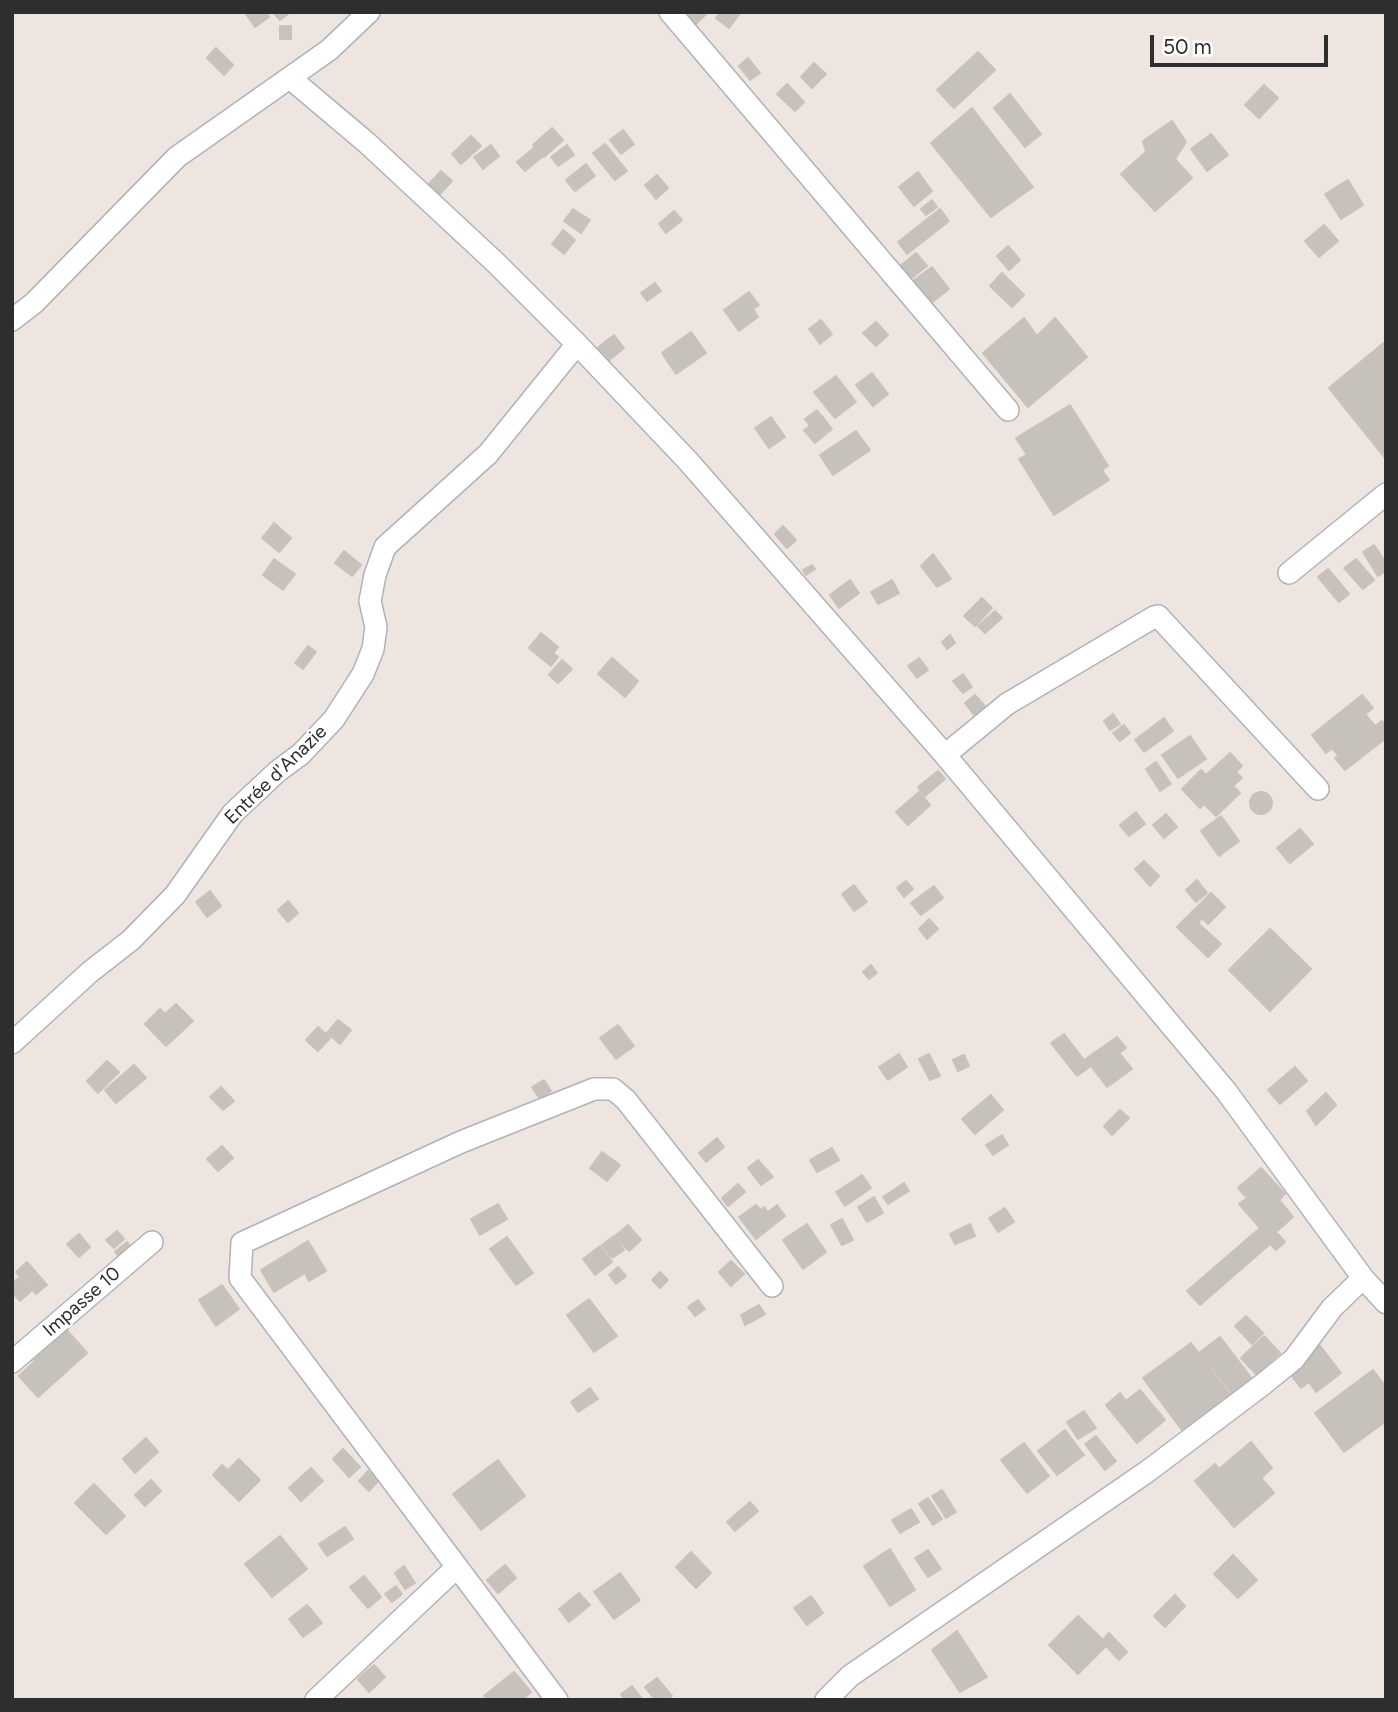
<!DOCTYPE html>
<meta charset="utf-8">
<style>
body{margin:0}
#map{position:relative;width:1398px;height:1712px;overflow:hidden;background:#eee5e1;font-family:Figtree,sans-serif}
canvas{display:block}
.frame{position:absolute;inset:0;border:14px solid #2e2e2e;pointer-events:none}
.scale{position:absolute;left:1150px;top:35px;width:178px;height:32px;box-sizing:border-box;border:4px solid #2e2e2e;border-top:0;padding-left:9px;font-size:21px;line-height:24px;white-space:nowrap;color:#2e2e2e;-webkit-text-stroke:5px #fff;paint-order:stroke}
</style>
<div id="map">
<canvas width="1398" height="1712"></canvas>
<div class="frame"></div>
<div class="scale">50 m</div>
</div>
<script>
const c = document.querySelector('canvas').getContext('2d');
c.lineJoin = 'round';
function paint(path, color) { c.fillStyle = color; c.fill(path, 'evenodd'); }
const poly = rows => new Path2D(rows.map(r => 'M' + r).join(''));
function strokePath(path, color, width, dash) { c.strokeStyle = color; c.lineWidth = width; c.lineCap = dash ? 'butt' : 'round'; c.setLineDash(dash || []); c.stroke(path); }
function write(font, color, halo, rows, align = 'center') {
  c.font = font + ' Figtree,sans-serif'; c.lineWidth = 5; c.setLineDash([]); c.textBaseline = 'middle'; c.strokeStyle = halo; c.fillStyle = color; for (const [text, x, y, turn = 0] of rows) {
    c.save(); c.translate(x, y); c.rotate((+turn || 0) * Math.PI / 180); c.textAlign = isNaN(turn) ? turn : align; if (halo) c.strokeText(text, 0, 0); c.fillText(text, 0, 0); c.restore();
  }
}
const building = poly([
 [248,12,265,12,269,17,255,27,246,14,248,12],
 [273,12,288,12,289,13,280,20,273,12],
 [693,12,708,12,696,24,688,17,693,12],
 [721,12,741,12,729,28,716,18,721,12],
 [280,26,291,26,291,39,280,39,280,26],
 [216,48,233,65,224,75,207,58,216,48],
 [978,52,995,70,954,108,937,90,978,52],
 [748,58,760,73,750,80,739,66,748,58],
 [814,63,826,74,812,88,801,77,814,63],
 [787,84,804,102,795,111,777,94,787,84],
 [1264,85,1278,98,1259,118,1245,105,1264,85],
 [1010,94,1041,134,1025,147,994,108,1010,94],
 [972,108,1033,187,991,217,931,143,972,108],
 [1172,121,1186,142,1175,159,1192,178,1155,211,1121,174,1146,152,1143,141,1172,121],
 [552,128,563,140,544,157,533,145,552,128],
 [623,130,634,144,621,154,610,140,623,130],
 [1211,134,1228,155,1207,171,1191,149,1211,134],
 [471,136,481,146,461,164,452,154,471,136],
 [605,144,627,171,615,180,593,153,605,144],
 [491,145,499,156,483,169,474,157,491,145],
 [567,145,574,155,558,166,551,157,567,145],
 [534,148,542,157,525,171,517,162,534,148],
 [586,164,595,176,575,191,566,180,586,164],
 [441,171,452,181,438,196,427,186,441,171],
 [918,172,932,191,914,206,899,187,918,172],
 [657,175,668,188,656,199,645,185,657,175],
 [1348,180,1363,205,1341,219,1325,194,1348,180],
 [932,200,937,207,926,215,921,209,932,200],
 [573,209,590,220,581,233,564,221,573,209],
 [940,209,949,221,907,254,898,242,940,209],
 [674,211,682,220,666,233,659,224,674,211],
 [1324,225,1338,241,1319,257,1305,241,1324,225],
 [563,230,575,240,564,254,552,244,563,230],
 [1008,246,1020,260,1009,270,997,256,1008,246],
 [916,253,927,266,908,281,898,268,916,253],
 [932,267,949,289,931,303,913,281,932,267],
 [1002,273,1024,295,1012,307,990,286,1002,273],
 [655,283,661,291,647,301,641,293,655,283],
 [749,292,759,305,753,309,758,317,739,331,724,310,749,292],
 [1024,318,1037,336,1055,318,1087,357,1028,407,983,353,1024,318],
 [821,320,832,334,820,344,809,329,821,320],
 [876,322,888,335,876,346,863,333,876,322],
 [691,332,706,353,676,374,662,353,691,332],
 [614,335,624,348,607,362,596,349,614,335],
 [1386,341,1386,459,1329,388,1386,341],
 [872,373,888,394,873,406,856,385,872,373],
 [836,376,856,402,835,418,814,392,836,376],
 [1070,405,1108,466,1102,470,1109,480,1054,515,1019,459,1027,455,1016,438,1070,405],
 [817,410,832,429,815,443,804,430,810,426,805,419,817,410],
 [771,417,785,437,769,448,755,428,771,417],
 [856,431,870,450,833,475,820,455,856,431],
 [274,523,291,538,279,552,262,538,274,523],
 [783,526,796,540,787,548,775,534,783,526],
 [1374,545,1386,563,1386,571,1378,576,1363,552,1374,545],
 [344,551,361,565,352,576,335,563,344,551],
 [933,554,951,579,937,587,921,566,933,554],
 [274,559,295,574,283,590,263,575,274,559],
 [1356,559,1374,580,1363,589,1344,568,1356,559],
 [812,565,815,569,806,575,803,570,812,565],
 [1328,569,1349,594,1339,602,1318,577,1328,569],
 [850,580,859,593,839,608,830,595,850,580],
 [892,580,899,593,878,604,871,592,892,580],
 [982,598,992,608,975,626,964,616,982,598],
 [995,611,1002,618,985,633,978,626,995,611],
 [541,633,558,647,553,653,558,657,551,666,529,648,541,633],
 [950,635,955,643,947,649,942,642,950,635],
 [308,646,316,652,303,669,295,663,308,646],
 [612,658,638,681,625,697,598,674,612,658],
 [919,658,928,670,917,678,908,666,919,658],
 [562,660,572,669,558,683,549,675,562,660],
 [963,674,972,687,963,693,953,681,963,674],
 [975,695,989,711,978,720,965,703,975,695],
 [1362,695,1373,708,1365,714,1375,726,1382,721,1386,725,1386,738,1345,770,1335,758,1339,756,1332,748,1326,753,1312,735,1362,695],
 [1113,714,1120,724,1110,730,1104,721,1113,714],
 [1164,718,1173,731,1144,752,1135,740,1164,718],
 [1124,725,1130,733,1120,741,1113,733,1124,725],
 [1190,736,1206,759,1178,778,1162,755,1190,736],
 [1230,753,1242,766,1236,772,1242,778,1233,786,1240,793,1216,816,1204,804,1200,808,1182,789,1201,770,1206,775,1230,753],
 [1156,762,1171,784,1160,791,1146,769,1156,762],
 [938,771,945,779,925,796,918,787,938,771],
 '1250 803a11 11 0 1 1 22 0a11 11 0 1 1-22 0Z',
 [919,792,930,805,908,825,896,812,919,792],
 [1136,812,1145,824,1129,836,1120,825,1136,812],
 [1166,814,1177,827,1164,838,1153,825,1166,814],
 [1221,816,1239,841,1219,856,1201,831,1221,816],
 [1300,829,1313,844,1290,863,1277,848,1300,829],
 [1144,861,1159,876,1150,886,1135,869,1144,861],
 [1197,880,1207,893,1196,902,1186,890,1197,880],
 [906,881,913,889,904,897,897,888,906,881],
 [854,885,867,902,854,911,842,894,854,885],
 [934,886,943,898,921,915,911,903,934,886],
 [210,891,221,906,207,917,196,902,210,891],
 [1211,893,1225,907,1208,924,1202,918,1198,923,1221,944,1208,957,1177,927,1211,893],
 [288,901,298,913,288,922,278,910,288,901],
 [929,919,938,929,927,939,919,929,929,919],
 [1270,929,1311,969,1270,1011,1229,970,1270,929],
 [871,965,877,973,869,979,863,972,871,965],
 [176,1004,193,1021,166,1046,145,1024,160,1009,165,1014,176,1004],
 [338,1020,351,1030,340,1044,327,1033,338,1020],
 [618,1025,634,1046,616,1059,600,1038,618,1025],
 [318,1027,330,1038,318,1051,306,1040,318,1027],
 [1064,1034,1084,1060,1117,1037,1126,1048,1119,1053,1132,1069,1107,1087,1091,1066,1077,1076,1051,1043,1064,1034],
 [899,1054,907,1067,888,1080,879,1067,899,1054],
 [929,1054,940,1076,930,1080,919,1059,929,1054],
 [964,1055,969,1066,958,1071,953,1060,964,1055],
 [107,1061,119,1072,98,1093,87,1081,107,1061],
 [134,1065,146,1078,116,1103,105,1090,134,1065],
 [1295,1067,1307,1081,1280,1104,1268,1090,1295,1067],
 [544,1080,551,1091,540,1099,532,1087,544,1080],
 [221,1087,234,1101,223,1110,210,1097,221,1087],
 [1326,1093,1336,1105,1316,1125,1307,1111,1326,1093],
 [991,1095,1003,1110,975,1134,962,1119,991,1095],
 [1120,1110,1129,1118,1112,1135,1104,1126,1120,1110],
 [1002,1135,1008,1145,993,1155,986,1145,1002,1135],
 [717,1138,724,1147,706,1162,699,1153,717,1138],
 [222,1146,233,1158,218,1171,207,1159,222,1146],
 [832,1148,839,1160,817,1172,810,1160,832,1148],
 [602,1152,620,1165,607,1181,590,1168,602,1152],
 [758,1160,773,1177,761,1185,748,1168,758,1160],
 [1261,1168,1285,1194,1279,1200,1293,1217,1276,1232,1285,1242,1276,1250,1270,1244,1200,1305,1187,1291,1260,1228,1239,1204,1247,1198,1238,1188,1261,1168],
 [862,1175,871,1188,845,1206,836,1192,862,1175],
 [904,1183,909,1191,888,1204,883,1197,904,1183],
 [738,1184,745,1192,728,1206,722,1198,738,1184],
 [874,1197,883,1213,867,1222,858,1207,874,1197],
 [498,1204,507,1219,480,1235,471,1219,498,1204],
 [756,1205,761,1210,764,1207,768,1212,777,1205,785,1216,756,1239,739,1217,756,1205],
 [1005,1208,1014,1222,998,1232,989,1218,1005,1208],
 [842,1219,853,1240,842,1245,831,1225,842,1219],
 [807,1224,826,1252,803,1269,783,1240,807,1224],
 [970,1224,975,1236,955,1244,950,1234,970,1224],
 [628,1225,641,1240,629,1251,615,1236,628,1225],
 [117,1231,124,1239,114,1248,106,1240,117,1231],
 [79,1234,90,1247,79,1257,67,1244,79,1234],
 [614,1236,624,1250,612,1258,602,1245,614,1236],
 [507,1237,533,1273,516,1285,490,1249,507,1237],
 [308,1241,326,1271,309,1281,305,1273,274,1292,261,1270,308,1241],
 [127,1242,135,1252,123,1262,115,1252,127,1242],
 [600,1246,612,1262,595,1275,583,1259,600,1246],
 [731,1261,744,1274,731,1286,719,1272,731,1261],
 [27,1262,47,1285,36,1294,16,1272,27,1262],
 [618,1267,626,1276,616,1284,609,1275,618,1267],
 [660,1272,668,1280,660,1288,652,1280,660,1272],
 [19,1278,31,1291,20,1301,12,1292,12,1284,19,1278],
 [222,1285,239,1309,216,1326,199,1300,222,1285],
 [589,1299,617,1336,594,1352,567,1315,589,1299],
 [698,1300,705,1309,695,1316,688,1307,698,1300],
 [759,1305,765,1314,745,1325,741,1315,759,1305],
 [1246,1316,1263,1333,1252,1344,1235,1326,1246,1316],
 [64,1327,87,1353,38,1397,19,1376,35,1361,31,1357,64,1327],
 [1264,1336,1280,1353,1256,1374,1241,1358,1264,1336],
 [1220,1337,1253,1380,1233,1395,1200,1352,1220,1337],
 [1191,1343,1230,1395,1182,1430,1143,1378,1191,1343],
 [1318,1343,1341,1373,1316,1392,1309,1382,1301,1388,1288,1371,1318,1343],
 [1373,1370,1386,1387,1386,1421,1344,1452,1315,1413,1373,1370],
 [590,1388,598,1399,578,1412,571,1402,590,1388],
 [1140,1390,1165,1420,1137,1443,1106,1405,1120,1393,1126,1401,1140,1390],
 [1084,1411,1096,1428,1078,1439,1067,1422,1084,1411],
 [1065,1430,1084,1455,1057,1475,1038,1451,1065,1430],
 [1096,1436,1116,1461,1105,1470,1085,1444,1096,1436],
 [146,1438,158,1452,135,1473,123,1459,146,1438],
 [1251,1442,1272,1468,1261,1478,1274,1493,1234,1527,1195,1481,1215,1464,1219,1469,1251,1442],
 [1024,1443,1049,1476,1027,1493,1001,1460,1024,1443],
 [343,1449,360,1467,349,1477,333,1459,343,1449],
 [239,1459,260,1480,239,1501,213,1475,222,1465,228,1470,239,1459],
 [498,1460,525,1496,481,1530,453,1494,498,1460],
 [311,1468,323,1481,301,1501,289,1488,311,1468],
 [368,1471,378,1481,369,1491,359,1481,368,1471],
 [151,1480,161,1491,145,1506,135,1495,151,1480],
 [94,1484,125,1516,106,1534,75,1503,94,1484],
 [942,1490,956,1512,946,1518,932,1496,942,1490],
 [928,1498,942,1519,933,1525,919,1504,928,1498],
 [750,1502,758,1511,735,1531,727,1522,750,1502],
 [911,1509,919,1522,900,1533,892,1520,911,1509],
 [345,1527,353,1539,327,1556,319,1544,345,1527],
 [280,1536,307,1569,272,1597,245,1564,280,1536],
 [890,1549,915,1590,890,1606,864,1566,890,1549],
 [928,1550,941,1569,928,1577,915,1558,928,1550],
 [691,1552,711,1573,696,1588,676,1567,691,1552],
 [1233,1555,1257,1580,1238,1598,1214,1574,1233,1555],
 [505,1565,516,1578,498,1593,487,1580,505,1565],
 [404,1566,415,1583,405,1589,395,1573,404,1566],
 [620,1573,640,1600,614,1619,594,1592,620,1573],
 [364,1576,381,1597,368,1608,350,1587,364,1576],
 [396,1586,402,1594,392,1602,385,1594,396,1586],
 [579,1593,590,1605,569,1622,559,1609,579,1593],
 [1175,1595,1185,1606,1165,1627,1154,1616,1175,1595],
 [811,1596,823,1613,807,1625,794,1608,811,1596],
 [307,1605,322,1623,303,1637,289,1619,307,1605],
 [1078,1616,1103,1640,1109,1633,1127,1652,1119,1660,1106,1646,1078,1674,1049,1645,1078,1616],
 [957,1631,987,1677,960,1692,932,1650,957,1631],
 [374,1665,385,1677,369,1692,358,1679,374,1665],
 [514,1672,531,1692,522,1700,487,1700,484,1696,514,1672],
 [657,1678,672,1696,666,1700,655,1700,645,1687,657,1678],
 [632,1686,643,1700,626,1700,621,1694,632,1686]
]);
paint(building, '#c7c1bc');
strokePath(building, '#cac1ba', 2);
const minor = poly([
 [670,12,1008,410],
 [290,78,367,143,496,263,577,344,688,461,945,755,1226,1091,1363,1278,1386,1303],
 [12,320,34,303,177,157,329,50,369,12],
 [1289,573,1386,494],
 [945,755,1007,704,1154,617,1158,616,1318,789],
 [12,1043,90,972,131,940,175,895,233,813,278,771,301,754,334,719,363,674,373,649,376,627,370,601,375,575,385,547,488,454,577,344],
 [12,1362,152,1242],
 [316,1700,457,1567],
 [557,1700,240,1278,242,1243,461,1142,594,1089,613,1089,626,1100,772,1286],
 [826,1700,850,1676,1148,1471,1262,1385,1294,1359,1332,1308,1363,1278]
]);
strokePath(minor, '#aeb3b9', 24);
strokePath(minor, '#fff', 21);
write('19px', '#2e2e2e', '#fff', [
 ["Entrée d'Anazie",276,775,-44],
 ["Impasse 10",82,1302,-41]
]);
</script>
